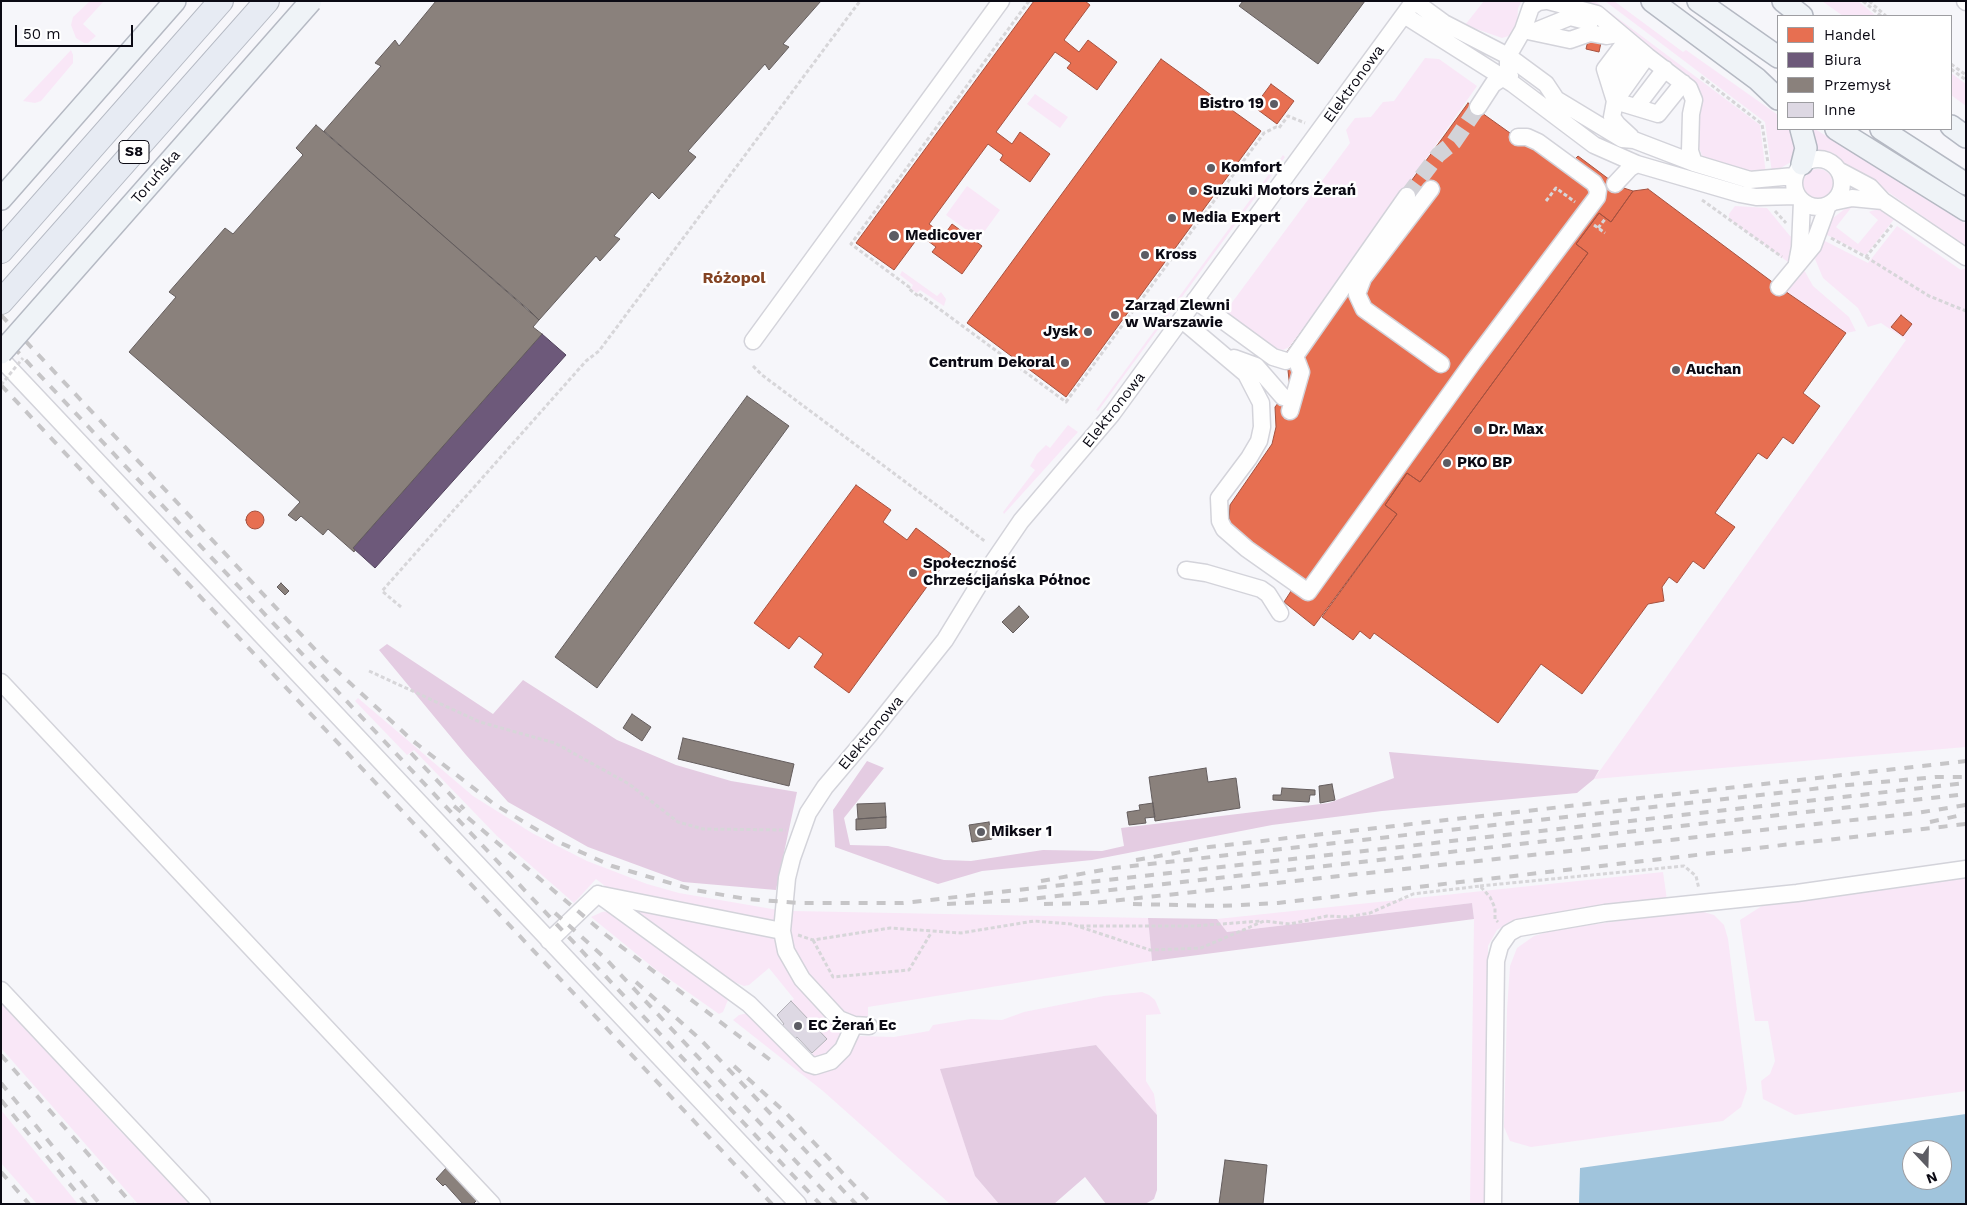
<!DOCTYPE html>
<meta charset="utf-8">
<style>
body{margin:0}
#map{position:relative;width:1967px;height:1205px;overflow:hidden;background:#f6f6fa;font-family:"Work Sans",sans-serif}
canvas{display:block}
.frame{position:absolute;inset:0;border:2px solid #0b0a14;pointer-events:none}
.legend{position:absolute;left:1777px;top:15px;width:175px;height:115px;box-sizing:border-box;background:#fff;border:1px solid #9d9da1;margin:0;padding:6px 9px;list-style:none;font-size:15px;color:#0b0a14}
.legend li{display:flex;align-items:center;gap:10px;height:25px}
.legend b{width:25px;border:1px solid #9d9da1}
.north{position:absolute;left:1902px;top:1140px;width:50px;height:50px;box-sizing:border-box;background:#fff;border:1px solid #9d9da1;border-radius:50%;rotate:159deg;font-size:14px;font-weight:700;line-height:20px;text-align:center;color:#0b0a14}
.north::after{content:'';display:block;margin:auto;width:18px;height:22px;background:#5d5d64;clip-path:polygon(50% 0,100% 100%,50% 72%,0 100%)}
.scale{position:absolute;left:15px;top:25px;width:118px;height:22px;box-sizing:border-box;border:2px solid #0b0a14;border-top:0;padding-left:6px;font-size:15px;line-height:18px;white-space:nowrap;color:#0b0a14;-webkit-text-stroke:4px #fff;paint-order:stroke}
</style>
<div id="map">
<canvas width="1967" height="1205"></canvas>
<div class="frame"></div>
<ul class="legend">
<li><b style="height:14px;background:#e76f51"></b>Handel</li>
<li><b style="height:14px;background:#6d597a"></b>Biura</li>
<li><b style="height:14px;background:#8a817c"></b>Przemysł</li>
<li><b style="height:14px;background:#ddd8e3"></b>Inne</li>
</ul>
<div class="north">N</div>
<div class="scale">50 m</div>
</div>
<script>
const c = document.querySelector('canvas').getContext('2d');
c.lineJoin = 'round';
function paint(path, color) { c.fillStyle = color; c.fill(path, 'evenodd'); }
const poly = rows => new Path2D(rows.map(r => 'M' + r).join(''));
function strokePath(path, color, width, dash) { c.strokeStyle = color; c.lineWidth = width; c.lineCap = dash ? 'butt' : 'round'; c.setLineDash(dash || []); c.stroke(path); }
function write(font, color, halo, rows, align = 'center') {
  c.font = font + ' "Work Sans",sans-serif'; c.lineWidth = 5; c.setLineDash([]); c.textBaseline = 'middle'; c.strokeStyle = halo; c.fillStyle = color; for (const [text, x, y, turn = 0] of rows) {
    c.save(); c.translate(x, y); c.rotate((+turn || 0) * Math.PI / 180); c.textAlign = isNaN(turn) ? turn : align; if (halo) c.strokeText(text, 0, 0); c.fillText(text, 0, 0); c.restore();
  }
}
paint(poly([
 [90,1,104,1,83,24,96,36,88,43,84,43,76,38,71,25,73,17],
 [1484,1,1522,1,1518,8,1517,26,1512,35,1502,38,1465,25],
 [1557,1,1595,1,1760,125,1766,174,1755,174,1703,158,1694,134,1699,106,1605,15],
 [1605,1,1614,1,1683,52,1686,50,1778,115,1778,129,1791,129,1796,141,1795,155,1791,162,1772,173,1765,122],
 [1822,1,1858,1,1876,16,1843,16],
 [71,50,73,55,73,63,41,101,35,103,23,101],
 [1425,58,1439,59,1477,86,1359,254,1289,347,1283,350,1274,348,1225,312,1350,143,1346,130,1355,118,1371,117,1383,102,1394,101],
 [1951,73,1966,84,1966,106,1951,95],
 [1035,94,1068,117,1060,128,1027,104],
 [1808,129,1815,129,1966,224,1966,247,1881,187,1848,168,1833,153,1814,150],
 [1283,155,1285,157,1098,411,1096,410],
 '1803 184a15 15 0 1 1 30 0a15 15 0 1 1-30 0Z',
 [967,186,1000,210,979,239,946,215],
 [1850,205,1863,206,1851,208,1836,227,1858,244,1878,220,1869,212,1871,211,1879,209,1895,218,1866,255,1827,235,1825,230,1829,221],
 [1735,206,1767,208,1790,236,1795,237,1788,262,1729,219,1729,214],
 [1897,226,1961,270,1966,268,1966,747,1594,779,1906,340,1881,323,1868,327,1858,308,1823,278,1815,259,1821,242,1825,241,1868,263],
 [1803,268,1813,286,1849,317,1856,331,1846,333,1784,290],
 [902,271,937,296,941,292,946,299,944,306,920,290,917,293,911,289,913,285,900,275],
 [1068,425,1078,432,1004,514,1003,512,1035,470,1030,466,1037,454,1046,445,1050,448],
 [358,698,473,796,532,833,587,861,647,884,679,893,778,910,776,922,835,1026,845,1032,858,1036,894,1037,929,1031,933,1025,971,1019,1002,1020,1024,1012,1104,996,1142,992,1149,995,1155,1000,1161,1014,1146,1015,1146,1081,1154,1094,1157,1115,1096,1045,941,1069,975,1176,999,1204,950,1204,823,1091,733,1020,739,1015,748,1013,809,1057,827,1039,791,1001,794,999,769,968,749,985,744,986,722,977,596,879,574,903,497,836,414,750,407,755,355,701],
 [1663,872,1667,900,1511,921,1497,930,1488,946,1486,1204,1470,1204,1474,919,1472,903,1227,932,1217,919],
 [1966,875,1966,1091,1795,1115,1763,1099,1761,1081,1770,1074,1775,1061,1768,1021,1755,1021,1740,920,1765,904],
 [1697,910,1714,915,1724,925,1728,939,1747,1089,1741,1107,1723,1121,1531,1147,1510,1141,1504,1127,1507,1010,1510,966,1517,948,1534,936,1554,930],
 [611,911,727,995,728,1000,723,1012,719,1014,655,969,591,917,602,912],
 [793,911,1148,918,1152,961,868,1007,868,1019,848,1017,806,973,793,950,791,927],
 [1,999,91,1094,94,1103,124,1135,132,1137,195,1204,138,1204,1,1048],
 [1,1110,78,1204,37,1204,1,1163]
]), '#f9e7f7');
paint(poly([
 [387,644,493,714,523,680,617,740,676,765,731,781,797,792,776,890,683,882,588,847,508,802,466,755,379,650],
 [1389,752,1599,770,1594,779,1577,793,1382,811,1272,825,1092,860,982,871,938,884,835,847,833,810,867,761,884,768,844,818,850,845,888,846,944,860,971,861,1043,850,1102,851,1124,846,1121,828,1329,803,1394,778],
 [1472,903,1474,919,1152,961,1148,918,1217,919,1227,932],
 [1096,1045,1157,1115,1157,1190,1154,1199,1145,1204,1106,1204,1085,1177,1054,1204,999,1204,975,1176,940,1069]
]), '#e4cce2');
paint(poly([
 [1966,1114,1966,1204,1579,1204,1580,1168],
 [1912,1150,1942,1150,1942,1180,1912,1180]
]), '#a0c4dc');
const shops = poly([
 [1034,1,1085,1,1090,5,1064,40,1079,52,1088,40,1117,62,1097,90,1067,68,1071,63,1055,52,996,132,1012,144,1020,132,1050,154,1030,182,1000,160,1003,155,988,144,929,224,944,235,952,224,982,246,962,274,932,252,936,247,920,235,894,270,856,243,1034,1],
 [1589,36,1602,38,1599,52,1586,49,1589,36],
 [1161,59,1261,131,1066,397,967,323,1161,59],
 [1271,84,1294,101,1277,124,1254,107,1271,84],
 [1468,103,1510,133,1520,129,1532,131,1573,161,1578,156,1610,180,1608,183,1633,191,1611,222,1599,213,1591,224,1576,244,1588,253,1420,482,1407,473,1385,505,1397,514,1314,626,1284,602,1293,588,1229,523,1230,505,1272,444,1276,427,1275,407,1290,388,1286,353,1468,103],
 [1648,189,1779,287,1846,333,1803,393,1820,406,1793,444,1783,437,1767,459,1758,453,1715,513,1735,527,1704,569,1693,561,1677,583,1669,577,1662,587,1664,601,1648,604,1582,694,1541,664,1498,723,1374,633,1370,639,1360,631,1353,640,1322,617,1397,514,1385,505,1407,473,1420,482,1588,253,1576,244,1599,213,1611,222,1633,191,1648,189],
 [1901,315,1912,324,1903,336,1891,327,1901,315],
 [856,485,891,510,883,522,907,540,916,528,951,554,849,693,814,667,823,654,799,636,789,649,754,623,856,485],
 '246 520a9 9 0 1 1 18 0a9 9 0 1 1-18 0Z'
]);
paint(shops, '#e76f51');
strokePath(shops, '#a5513f', 1);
const offices = poly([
 [542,334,566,355,375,568,353,548,542,334]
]);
paint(offices, '#6d597a');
strokePath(offices, '#50415b', 1);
const industry = poly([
 [436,1,821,1,783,44,789,47,769,70,765,64,688,151,696,157,659,199,652,192,614,236,620,239,600,261,596,256,539,320,324,131,381,66,375,63,395,40,399,46,436,1],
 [1243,1,1365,1,1318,64,1239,6,1243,1],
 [316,125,530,311,539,320,533,327,542,334,353,548,355,550,354,552,328,529,323,535,301,516,296,521,288,515,300,502,129,352,176,297,169,292,225,228,233,234,303,155,296,148,316,125],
 [747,396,789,426,597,688,555,657,747,396],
 [281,583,289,591,285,595,277,587,281,583],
 [1019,606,1029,617,1013,633,1002,622,1019,606],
 [632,714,651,727,642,741,623,728,632,714],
 [683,738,794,764,789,786,678,759,683,738],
 [1206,768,1208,782,1236,778,1240,808,1155,821,1149,777,1206,768],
 [1332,784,1335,800,1320,803,1319,786,1332,784],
 [1282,788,1315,790,1315,795,1310,795,1309,802,1273,800,1273,795,1281,795,1282,788],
 [885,803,886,817,858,819,857,804,885,803],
 [1153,803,1155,817,1145,818,1146,823,1129,825,1127,812,1140,810,1139,805,1153,803],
 [886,817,886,828,856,830,856,819,886,817],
 [989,822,992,839,972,842,969,825,989,822],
 [1225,1160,1267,1165,1263,1204,1219,1204,1225,1160],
 [447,1167,478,1199,473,1204,463,1204,445,1184,443,1186,436,1179,447,1167]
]);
paint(industry, '#8a817c');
strokePath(industry, '#645d5d', 1);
const building = poly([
 [791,1001,827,1039,812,1053,797,1037,793,1040,780,1027,784,1024,777,1015,791,1001]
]);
paint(building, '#ddd8e3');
strokePath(building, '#b2b0b7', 1);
strokePath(poly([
 [1407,196,1438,155,1454,142,1478,107]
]), '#d3d3d8', 16, [16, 8]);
const minor = poly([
 [1414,1,1444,23,1508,56,1546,84,1556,99,1622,139,1634,140,1694,163,1750,180,1794,176],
 [1548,1,1597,14,1647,56,1615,101,1613,112,1612,117,1617,124,1631,137],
 [1965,1,1966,2],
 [1404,15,1513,84,1594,145,1637,164,1740,194,1756,197,1797,196],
 [1523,30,1570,40,1590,33,1606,36,1618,34],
 [1533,32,1570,17,1590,22],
 [1627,40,1605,69,1615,101,1658,114,1683,83],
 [1647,56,1689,88,1694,100,1691,114,1690,151,1694,163],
 [1508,66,1508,56,1523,30,1531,7,1538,2,1545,1],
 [1610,84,1637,48],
 [1478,107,1493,84,1502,78,1510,76],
 [1636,107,1665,69],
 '1794 183a24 24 0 1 1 48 0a24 24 0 1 1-48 0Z',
 [1838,170,1870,187,1883,201,1966,257],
 [1615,184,1630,168,1637,164],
 [1431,189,1363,278,1357,294,1364,309,1441,364],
 [1833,202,1852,198,1883,201],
 [1797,263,1800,247,1802,201],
 [1779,287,1813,246,1828,205],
 [1195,300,1273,357,1286,361],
 [1182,320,1246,374,1261,403,1262,427,1259,441,1249,458,1219,498,1220,521,1224,529,1247,549,1308,592,1473,362,1597,197,1598,190,1594,183,1538,142,1527,137,1518,137],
 [753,341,1001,1],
 [1234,358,1256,366,1283,397],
 [1,359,798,1204],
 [1290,411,1301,372,1295,356,1407,196],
 [1186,570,1206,573,1261,589,1268,594,1280,613],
 [1,682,492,1204],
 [598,894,749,1004,809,1064,815,1066,831,1061,843,1049,854,1025],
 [602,895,782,931],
 [549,941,598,894],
 [1,990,202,1204],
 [869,1026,854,1025,839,1019,802,979,786,951,782,931,787,878,792,858,808,813,825,787,870,734,945,640,989,568,1021,521,1112,414,1414,1],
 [1493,1204,1496,961,1500,946,1509,933,1518,928,1605,913,1797,893,1966,869]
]);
const major = poly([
 [1652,1,1757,79,1778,99],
 [1698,1,1778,57],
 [1783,1,1802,16],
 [1951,126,1966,137],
 [1801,129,1806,148,1802,164],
 [1836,129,1966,210],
 [1881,129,1966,184],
 [1,199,175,1]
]);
const highway = poly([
 [1,251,221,1],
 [1,302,267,1]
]);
strokePath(minor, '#d3d3da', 19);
strokePath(major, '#b5b9c3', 24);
strokePath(highway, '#b5b9c3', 26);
strokePath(poly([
 [1029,1,851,244,909,287,908,288,918,296,919,294,1066,402,1264,133,1276,127,1279,128,1288,116,1305,123],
 [1863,1,1881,16],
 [1869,1,1886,16],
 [1951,64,1966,75],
 [1951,69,1966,80],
 [1701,77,1762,124,1768,163],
 [1702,200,1782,257],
 [1546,201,1556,188,1575,202],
 [1775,211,1786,223],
 [1594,225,1605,233],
 [1598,228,1606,218],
 [1831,238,1866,257,1892,225],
 [1866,257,1929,296,1966,311],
 [753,366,762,375,986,542],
 [401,607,382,591,586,361,599,351,860,1],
 [369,671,480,722,555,743,629,784,678,822,703,829,786,830],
 [1480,886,1684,866,1696,876,1699,889],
 [1080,926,1195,926,1261,921],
 [798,935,813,940,890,928,961,933,1034,921,1071,924,1150,950,1201,948,1264,921,1290,924,1327,916,1347,917,1370,913,1413,894,1480,886,1490,897,1495,908,1495,919,1498,922],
 [813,940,833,977,909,970,931,933]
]), '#d7d6d9', 3, [4, 2.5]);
strokePath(minor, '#fefefe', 16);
strokePath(major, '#eff3f7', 21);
strokePath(highway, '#e7ebf3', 24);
strokePath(poly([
 [1,315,325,660,413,741,494,804,554,840,612,866,694,890,747,899,799,903,903,903,1966,783],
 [1,334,820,1204],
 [1,385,772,1204],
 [411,753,464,809],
 [454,806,606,935,773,1062],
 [1930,822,1966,814],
 [1136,860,1209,847,1966,761],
 [1041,881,1114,868,1848,785,1936,777,1966,777],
 [947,904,1022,900,1966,794],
 [1044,904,1093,903,1917,813,1966,805],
 [1133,904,1220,906,1278,903,1966,824],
 [555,913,605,958,836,1204],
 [636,982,700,1039,856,1204],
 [1,1055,132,1204],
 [734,1066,786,1113,872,1204],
 [1,1083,100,1204],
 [1,1100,86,1204],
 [1,1172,29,1204]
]), '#c6c5c7', 4, [9, 9]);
const majorBridge = poly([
 [1,353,311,1]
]);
strokePath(majorBridge, '#b5b9c3', 24, []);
strokePath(poly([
 [1,385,23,358]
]), '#d7d6d9', 3, [4, 2.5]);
strokePath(majorBridge, '#eff3f7', 21);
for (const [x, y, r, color] of [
 [1274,104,5,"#5d5d64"],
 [1211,168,5,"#5d5d64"],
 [1193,191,5,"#5d5d64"],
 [1172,218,5,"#5d5d64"],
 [894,236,6,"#5d5d64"],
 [1145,255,5,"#5d5d64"],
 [1115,315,5,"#5d5d64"],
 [1088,332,5,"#5d5d64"],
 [1065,363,5,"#5d5d64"],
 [1676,370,5,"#5d5d64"],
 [1478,430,5,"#5d5d64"],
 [1447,463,5,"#5d5d64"],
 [913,573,5,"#5d5d64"],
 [981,832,5,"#5d5d64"],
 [798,1026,5,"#5d5d64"]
]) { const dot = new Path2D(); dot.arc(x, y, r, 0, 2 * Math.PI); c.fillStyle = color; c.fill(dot); strokePath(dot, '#fff', 2); }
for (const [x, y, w] of [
 [134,152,30]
]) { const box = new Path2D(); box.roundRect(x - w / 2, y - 11.5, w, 23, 4); c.fillStyle = '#fff'; c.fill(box); strokePath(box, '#0b0a14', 1); }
write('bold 14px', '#0b0a14', null, [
 ["S8",134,152]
]);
write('15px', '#0b0a14', '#fff', [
 ["Elektronowa",1354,84,-54],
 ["Toruńska",156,177,-49],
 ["Elektronowa",1114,410,-52],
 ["Elektronowa",871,733,-50]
]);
write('bold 15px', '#0b0a14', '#fff', [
 ["Bistro 19",1264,104,"right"],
 ["Komfort",1221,168],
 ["Suzuki Motors Żerań",1203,191],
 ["Media Expert",1182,218],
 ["Medicover",905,236],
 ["Kross",1155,255],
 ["Zarząd Zlewni",1125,306],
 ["w Warszawie",1125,323],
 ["Jysk",1078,332,"right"],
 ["Centrum Dekoral",1055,363,"right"],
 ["Auchan",1686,370],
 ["Dr. Max",1488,430],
 ["PKO BP",1457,463],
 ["Społeczność",923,564],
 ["Chrześcijańska Północ",923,581],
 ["Mikser 1",991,832],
 ["EC Żerań Ec",808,1026]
], 'left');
write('bold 16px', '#844322', '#fff', [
 ["Różopol",734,278]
]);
</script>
